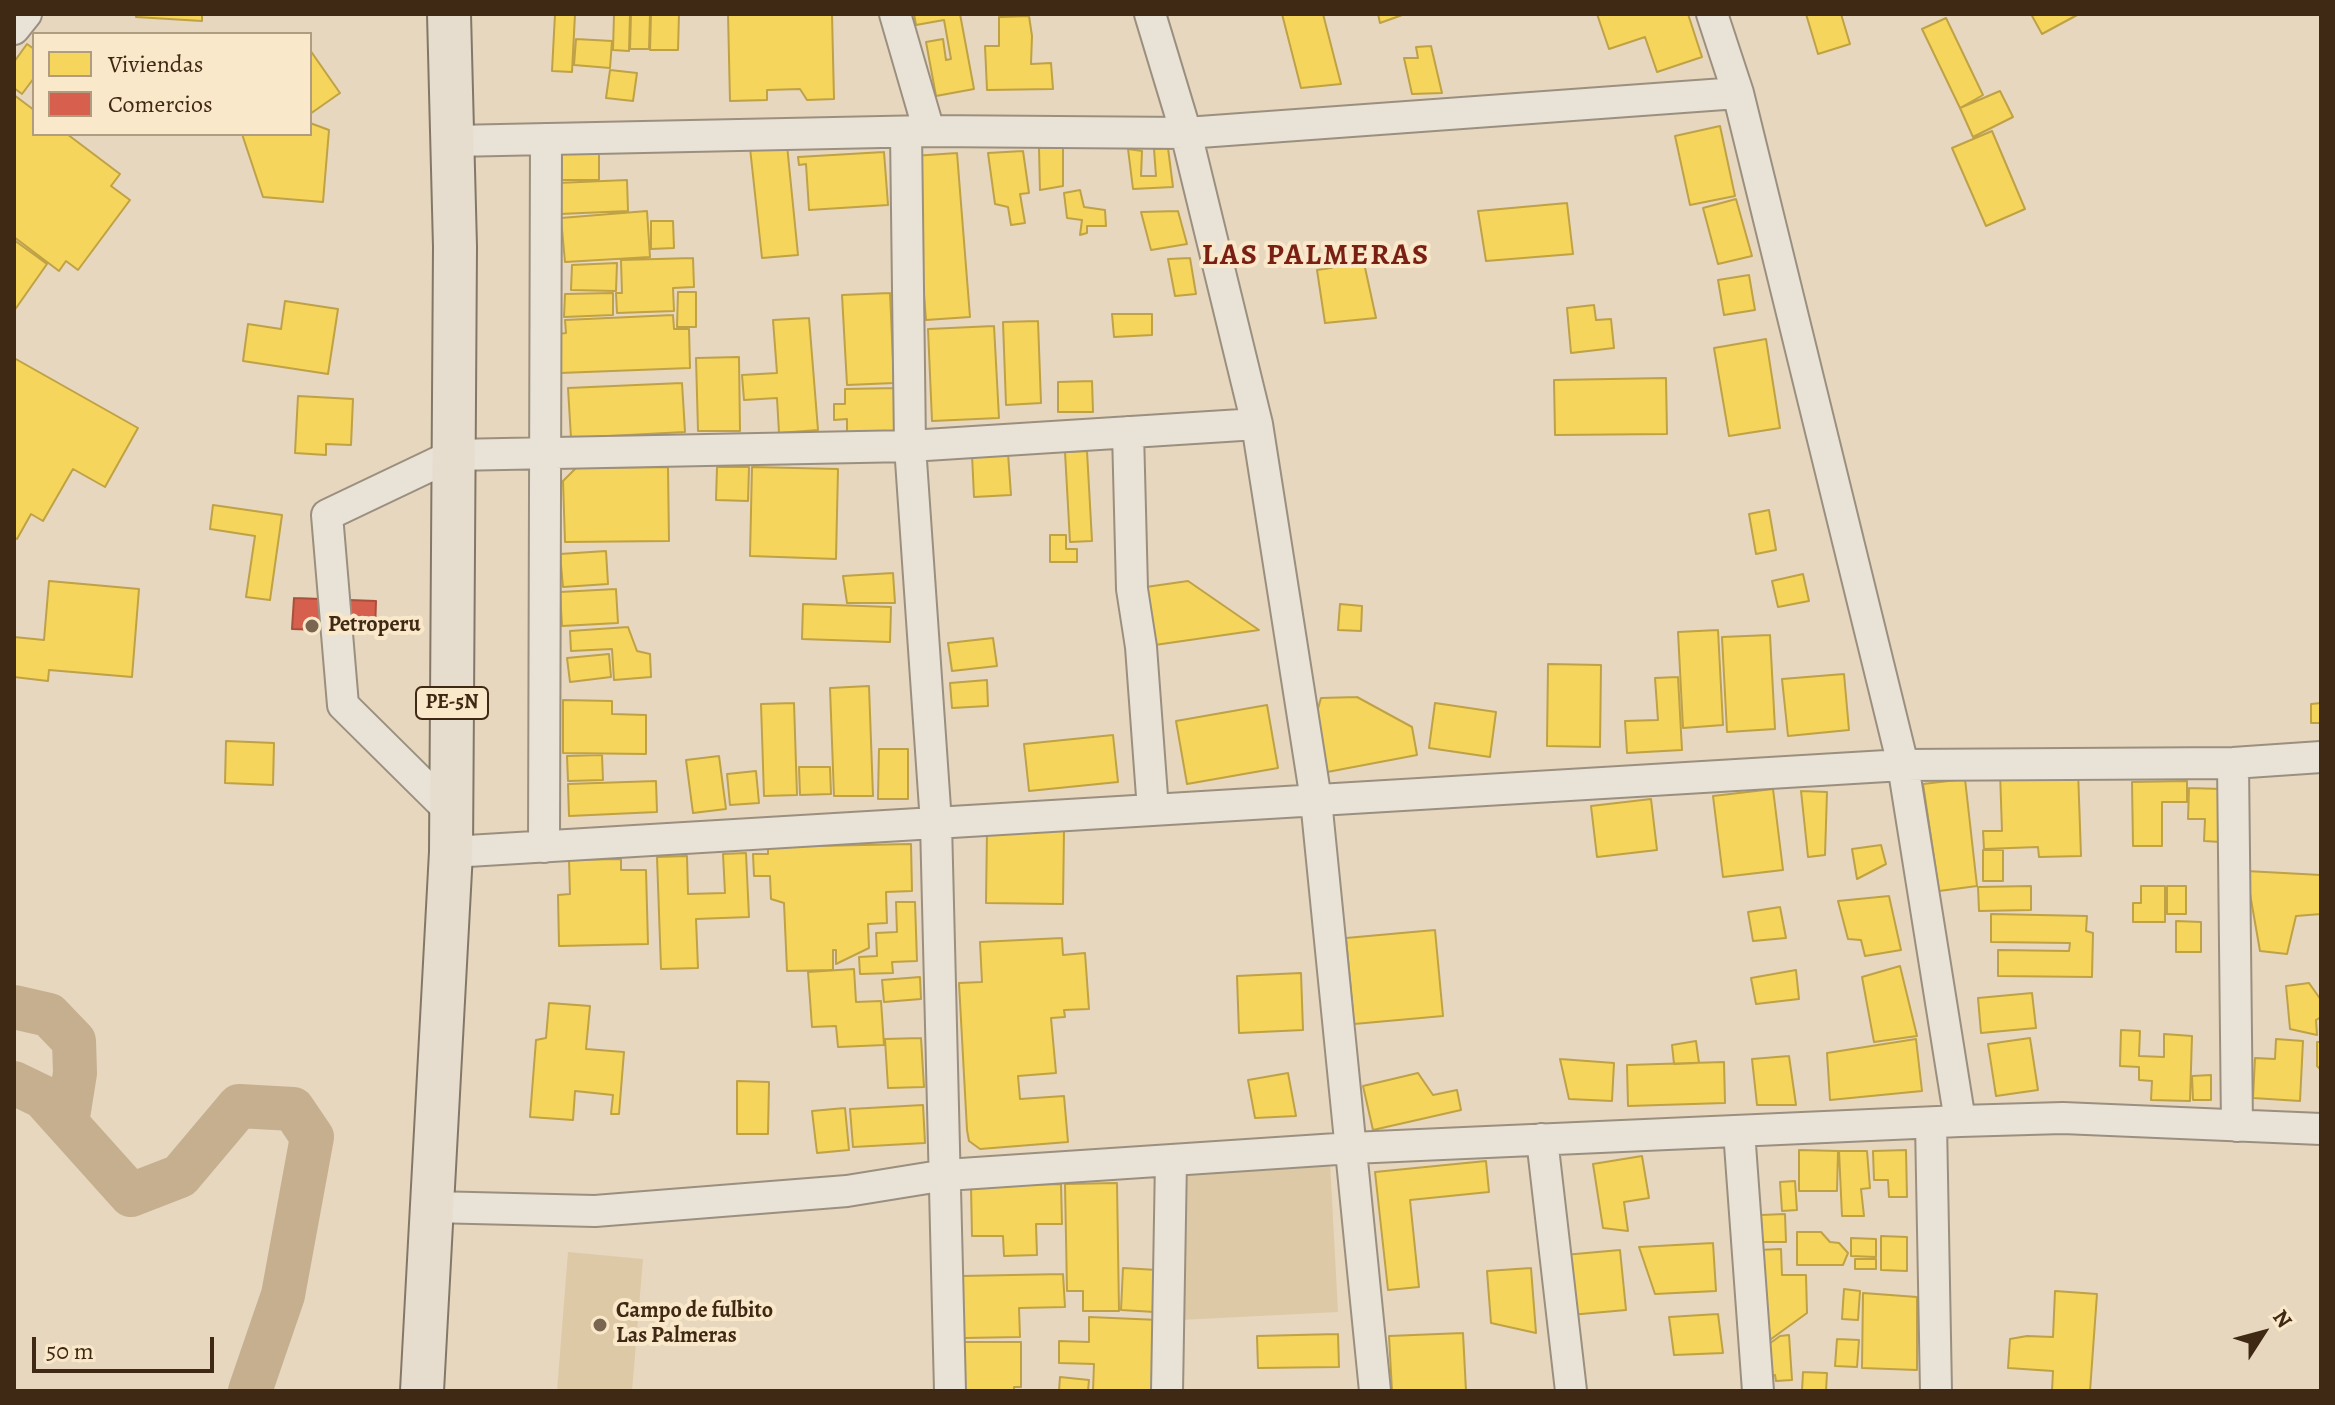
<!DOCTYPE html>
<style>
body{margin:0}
#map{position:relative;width:2335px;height:1405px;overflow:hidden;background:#e6d7be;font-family:Alegreya,serif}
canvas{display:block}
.frame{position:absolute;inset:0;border:16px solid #402914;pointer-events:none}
.legend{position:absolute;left:32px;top:32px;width:280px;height:104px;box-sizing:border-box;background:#fae8ca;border:2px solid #b09c81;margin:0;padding:10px 14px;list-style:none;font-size:24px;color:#402914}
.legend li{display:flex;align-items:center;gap:16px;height:40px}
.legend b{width:40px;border:2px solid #b09c81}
.north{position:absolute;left:2223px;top:1293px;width:80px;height:80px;-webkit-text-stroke:6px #fae8ca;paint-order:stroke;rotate:54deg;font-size:22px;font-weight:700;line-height:32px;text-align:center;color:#402914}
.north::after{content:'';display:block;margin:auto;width:28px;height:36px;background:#402914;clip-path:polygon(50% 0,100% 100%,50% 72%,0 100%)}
.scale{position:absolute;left:32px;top:1337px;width:182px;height:36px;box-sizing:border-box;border:4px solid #402914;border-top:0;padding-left:10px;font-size:24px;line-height:28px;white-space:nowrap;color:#402914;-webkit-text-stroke:6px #fae8ca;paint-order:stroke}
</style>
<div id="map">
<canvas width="2335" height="1405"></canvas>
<div class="frame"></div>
<ul class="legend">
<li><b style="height:22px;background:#f6d55c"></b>Viviendas</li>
<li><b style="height:22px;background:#d6604d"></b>Comercios</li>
</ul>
<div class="north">N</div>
<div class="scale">50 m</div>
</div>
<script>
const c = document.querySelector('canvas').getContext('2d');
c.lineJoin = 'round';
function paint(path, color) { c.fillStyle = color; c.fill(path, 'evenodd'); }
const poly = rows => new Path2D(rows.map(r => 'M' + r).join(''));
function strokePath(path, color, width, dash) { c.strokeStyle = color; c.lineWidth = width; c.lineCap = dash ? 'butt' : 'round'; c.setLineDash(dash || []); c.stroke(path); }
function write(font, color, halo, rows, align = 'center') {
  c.font = font + ' Alegreya,serif'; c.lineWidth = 8; c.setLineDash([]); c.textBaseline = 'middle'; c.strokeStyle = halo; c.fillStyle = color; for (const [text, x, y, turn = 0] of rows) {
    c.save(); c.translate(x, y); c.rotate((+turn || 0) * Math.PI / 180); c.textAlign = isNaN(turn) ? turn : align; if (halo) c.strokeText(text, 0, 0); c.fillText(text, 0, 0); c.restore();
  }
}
paint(poly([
 [1330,1162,1338,1312,1180,1320,1172,1169],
 [568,1252,643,1259,632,1391,557,1391]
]), '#dec9a6');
const homes = poly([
 [137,14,202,14,202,21,136,17,137,14],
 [555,14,575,14,572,72,552,71,555,14],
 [614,14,630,14,629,51,613,50,614,14],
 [631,14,650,14,649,49,630,49,631,14],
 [651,14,679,14,678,50,650,50,651,14],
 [728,14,832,14,834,99,807,100,800,89,767,90,767,100,730,101,728,14],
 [914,14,960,14,974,89,936,96,926,42,943,39,946,60,951,59,944,20,916,25,914,14],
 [1282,14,1323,14,1341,84,1301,88,1282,14],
 [1378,14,1405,14,1380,23,1378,14],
 [1597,14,1688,14,1702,57,1657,72,1645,37,1609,49,1597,14],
 [1806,14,1841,14,1850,44,1818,54,1806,14],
 [2031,14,2079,14,2042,34,2031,14],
 [1029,16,1032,36,1031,64,1051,63,1053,89,987,90,985,46,999,46,999,17,1029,16],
 [1946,18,1983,95,1960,108,1922,29,1946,18],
 [576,39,612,41,610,68,574,65,576,39],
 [27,44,34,49,34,78,22,94,14,88,14,62,27,44],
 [1431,46,1442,93,1412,94,1404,58,1418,58,1416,47,1431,46],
 [310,50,340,93,310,114,310,50],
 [610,70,637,73,633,101,606,98,610,70],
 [2000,91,2013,117,1973,137,1960,108,2000,91],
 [14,95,34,110,34,134,67,134,120,174,111,186,130,200,78,270,66,261,59,271,14,237,14,95],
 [310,123,329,130,323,202,263,197,242,134,310,134,310,123],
 [1720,126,1735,196,1690,205,1675,136,1720,126],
 [1992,131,2025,209,1986,226,1952,148,1992,131],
 [787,145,798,255,762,258,750,148,787,145],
 [1039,148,1063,148,1063,186,1040,190,1039,148],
 [1168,148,1173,187,1133,189,1128,149,1142,151,1141,176,1156,176,1154,149,1168,148],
 [1023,151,1029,193,1020,194,1025,223,1011,225,1008,207,995,204,988,153,1023,151],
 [884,152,888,205,809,210,806,164,799,165,798,157,884,152],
 [957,153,970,317,926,320,913,156,957,153],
 [562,154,599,154,599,180,562,180,562,154],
 [627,180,628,211,560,214,557,183,627,180],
 [1080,190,1084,207,1105,210,1106,226,1087,226,1087,233,1080,235,1082,220,1067,218,1064,193,1080,190],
 [1736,199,1752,256,1718,264,1703,208,1736,199],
 [1567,203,1573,254,1486,261,1478,211,1567,203],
 [647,211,650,257,565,262,561,218,647,211],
 [1178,211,1187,244,1151,250,1141,212,1178,211],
 [651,221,673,221,674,248,651,249,651,221],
 [14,240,47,264,14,311,14,240],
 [693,258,694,287,673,288,674,311,617,313,616,293,622,293,621,260,693,258],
 [1190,258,1196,294,1175,296,1168,259,1190,258],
 [617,263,616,291,571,290,572,265,617,263],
 [1364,263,1376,318,1325,323,1317,270,1364,263],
 [1749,275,1755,310,1724,315,1718,280,1749,275],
 [678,292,696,292,696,327,677,327,678,292],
 [613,293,613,315,564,317,565,294,613,293],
 [890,293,894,383,847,385,842,295,890,293],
 [285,301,338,309,328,374,243,361,248,324,281,329,285,301],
 [1594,305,1596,320,1611,319,1614,348,1571,353,1567,308,1594,305],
 [1112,314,1152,314,1152,335,1114,337,1112,314],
 [673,315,674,329,689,329,690,368,560,373,558,334,566,333,565,320,673,315],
 [809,318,818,430,779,433,777,398,744,400,742,375,777,373,773,320,809,318],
 [1038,321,1041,403,1006,405,1003,322,1038,321],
 [994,326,999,418,932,421,928,329,994,326],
 [1766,339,1780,428,1729,436,1714,348,1766,339],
 [739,357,740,431,698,431,696,358,739,357],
 [14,358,138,428,105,487,73,469,43,521,31,514,17,539,14,537,14,358],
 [1666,378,1667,434,1555,435,1554,380,1666,378],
 [1092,381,1093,412,1058,412,1058,382,1092,381],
 [682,383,685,432,571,438,568,388,682,383],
 [898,388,900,433,847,434,847,419,834,420,834,404,845,404,845,389,898,388],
 [298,396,353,399,351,445,326,444,326,455,295,453,298,396],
 [1087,451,1092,541,1070,542,1065,452,1087,451],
 [1008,453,1011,495,974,497,972,455,1008,453],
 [668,467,669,541,565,542,563,481,576,468,668,467],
 [717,467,749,467,748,501,716,500,717,467],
 [752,467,838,469,836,559,750,556,752,467],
 [213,505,282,515,270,600,246,597,255,536,210,529,213,505],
 [1769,510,1776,550,1756,554,1749,514,1769,510],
 [1050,535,1066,535,1066,549,1077,549,1077,562,1050,562,1050,535],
 [606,551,608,584,563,587,560,554,606,551],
 [893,573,895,603,847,603,843,576,893,573],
 [1803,574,1809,601,1778,607,1772,581,1803,574],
 [49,581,139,589,132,677,49,670,48,681,14,677,14,637,44,640,49,581],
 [1188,581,1259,630,1141,647,1132,589,1188,581],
 [616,589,618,623,562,626,560,592,616,589],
 [803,604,891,607,890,642,802,639,803,604],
 [1340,604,1362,606,1361,631,1338,630,1340,604],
 [628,627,637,651,650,654,651,677,614,680,612,649,571,651,570,631,628,627],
 [1718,630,1723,725,1683,728,1678,632,1718,630],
 [1770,635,1775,729,1727,732,1722,637,1770,635],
 [993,638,997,666,952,671,948,643,993,638],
 [609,654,611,677,570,682,567,658,609,654],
 [1548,664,1601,665,1600,747,1547,746,1548,664],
 [1844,674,1849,730,1788,736,1782,679,1844,674],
 [1678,677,1682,750,1627,753,1625,721,1658,720,1655,678,1678,677],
 [987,680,988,706,952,708,950,683,987,680],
 [869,686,873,796,834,796,830,688,869,686],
 [1357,697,1412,727,1417,755,1322,773,1313,726,1321,698,1357,697],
 [563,700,612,701,612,714,646,715,646,754,563,753,563,700],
 [794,703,797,795,764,796,761,704,794,703],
 [1435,703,1496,712,1490,757,1429,748,1435,703],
 [2321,703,2321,723,2311,723,2311,704,2321,703],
 [1267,705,1278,768,1187,784,1176,721,1267,705],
 [1113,735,1118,782,1029,791,1024,744,1113,735],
 [226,741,274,743,273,785,225,783,226,741],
 [879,749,908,749,908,799,878,799,879,749],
 [602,755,603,780,568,781,567,756,602,755],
 [719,756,726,809,693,813,686,760,719,756],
 [799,767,830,767,831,794,800,795,799,767],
 [2078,770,2081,856,2039,857,2038,847,1984,849,1983,831,2002,831,2000,772,2078,770],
 [756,771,759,803,730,805,727,774,756,771],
 [1965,779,1977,886,1939,891,1923,784,1965,779],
 [656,781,657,812,569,816,568,784,656,781],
 [2187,781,2187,802,2162,802,2162,846,2133,846,2132,782,2187,781],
 [2189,788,2222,789,2221,842,2204,841,2205,819,2188,819,2189,788],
 [1773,789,1783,870,1723,877,1713,796,1773,789],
 [1801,791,1827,792,1825,855,1808,857,1801,791],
 [1651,799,1657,850,1597,857,1591,806,1651,799],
 [987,829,1064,830,1063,904,986,903,987,829],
 [911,844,912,891,886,892,887,923,868,924,869,948,836,964,836,950,833,950,833,970,787,971,784,903,771,899,770,876,754,876,753,854,768,854,768,847,911,844],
 [1881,845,1886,864,1857,879,1852,849,1881,845],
 [1983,850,2003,850,2003,881,1983,881,1983,850],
 [746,853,749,917,696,919,698,968,661,969,657,857,687,856,688,894,725,893,723,854,746,853],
 [621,859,621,870,646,870,648,944,559,946,558,895,570,894,569,860,621,859],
 [2246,871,2321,875,2321,914,2296,916,2287,954,2260,951,2246,871],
 [2031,886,2031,910,1979,911,1978,887,2031,886],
 [2141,886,2165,886,2165,922,2133,922,2133,903,2141,903,2141,886],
 [2167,886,2186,886,2186,914,2167,914,2167,886],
 [1889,896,1901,950,1865,956,1861,940,1848,939,1838,901,1889,896],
 [896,902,915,902,917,961,892,962,893,973,860,974,859,957,877,956,876,933,897,932,896,902],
 [1780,907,1786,938,1753,941,1748,912,1780,907],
 [1991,914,2087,916,2086,931,2093,933,2092,977,1998,976,1998,950,2069,951,2070,943,1991,942,1991,914],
 [2176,921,2201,922,2201,952,2176,952,2176,921],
 [1435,930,1443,1016,1354,1024,1346,938,1435,930],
 [1062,938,1063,955,1085,953,1089,1009,1064,1010,1065,1017,1051,1018,1056,1073,1018,1076,1020,1099,1064,1096,1068,1142,980,1149,969,1141,967,1130,959,983,982,982,980,942,1062,938],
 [1900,966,1917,1036,1874,1042,1862,977,1900,966],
 [854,969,856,1002,881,1001,884,1045,838,1047,836,1026,812,1027,808,972,854,969],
 [1796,970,1799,999,1756,1004,1751,978,1796,970],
 [1301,973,1303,1030,1239,1033,1237,976,1301,973],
 [920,977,921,999,884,1002,882,980,920,977],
 [2309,983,2321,1000,2321,1017,2316,1020,2317,1035,2290,1029,2286,986,2309,983],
 [2032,993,2036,1028,1981,1033,1978,998,2032,993],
 [549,1003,590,1006,586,1049,624,1052,619,1114,611,1114,613,1095,575,1091,573,1120,530,1117,536,1040,546,1038,549,1003],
 [2121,1030,2140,1031,2139,1056,2164,1057,2164,1034,2192,1036,2190,1101,2151,1100,2152,1081,2139,1080,2139,1067,2120,1066,2121,1030],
 [921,1038,924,1087,888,1088,885,1039,921,1038],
 [2030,1038,2038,1090,1996,1096,1988,1044,2030,1038],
 [1916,1039,1922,1091,1830,1100,1827,1053,1916,1039],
 [2276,1039,2303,1041,2300,1101,2253,1098,2255,1058,2275,1059,2276,1039],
 [1696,1041,1699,1063,1674,1064,1672,1045,1696,1041],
 [2317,1042,2321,1042,2321,1099,2321,1070,2317,1066,2317,1042],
 [1789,1056,1796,1105,1757,1105,1752,1059,1789,1056],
 [1560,1059,1614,1063,1612,1101,1569,1099,1560,1059],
 [1724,1062,1725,1103,1628,1106,1627,1065,1724,1062],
 [1288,1073,1296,1116,1255,1118,1248,1080,1288,1073],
 [1418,1073,1433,1095,1457,1090,1461,1110,1373,1130,1363,1086,1418,1073],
 [2211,1075,2211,1100,2193,1100,2192,1076,2211,1075],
 [737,1081,769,1082,768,1134,737,1134,737,1081],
 [923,1105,925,1143,853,1147,850,1109,923,1105],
 [845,1108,849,1150,817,1153,812,1111,845,1108],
 [1799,1150,1838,1151,1837,1191,1799,1191,1799,1150],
 [1906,1150,1907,1197,1889,1197,1888,1180,1874,1180,1873,1151,1906,1150],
 [1839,1151,1867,1151,1870,1188,1861,1189,1864,1216,1842,1216,1839,1151],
 [1642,1156,1649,1198,1624,1202,1628,1231,1603,1228,1593,1164,1642,1156],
 [1486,1161,1489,1192,1410,1200,1419,1287,1388,1290,1375,1172,1486,1161],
 [1795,1181,1797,1210,1782,1211,1780,1182,1795,1181],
 [1117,1183,1119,1311,1083,1311,1083,1291,1067,1291,1065,1184,1117,1183],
 [1061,1184,1062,1224,1036,1224,1037,1255,1004,1256,1003,1236,972,1236,971,1186,1061,1184],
 [1785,1214,1786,1242,1762,1242,1761,1215,1785,1214],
 [1797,1232,1821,1232,1830,1242,1839,1243,1848,1253,1843,1265,1797,1265,1797,1232],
 [1881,1236,1907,1237,1907,1271,1881,1270,1881,1236],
 [1851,1238,1876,1239,1876,1257,1851,1256,1851,1238],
 [1713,1243,1716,1291,1655,1294,1639,1247,1713,1243],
 [1781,1249,1782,1275,1806,1275,1807,1313,1767,1342,1758,1250,1781,1249],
 [1620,1250,1626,1310,1570,1315,1564,1255,1620,1250],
 [1855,1259,1876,1259,1876,1269,1855,1269,1855,1259],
 [1123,1268,1157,1270,1155,1312,1121,1310,1123,1268],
 [1531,1268,1536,1333,1491,1323,1487,1271,1531,1268],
 [1063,1274,1065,1307,1019,1308,1020,1337,964,1338,962,1276,1063,1274],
 [1844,1289,1860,1291,1858,1320,1842,1319,1844,1289],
 [2055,1291,2097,1294,2090,1391,2052,1391,2053,1371,2008,1368,2010,1339,2027,1336,2053,1337,2055,1291],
 [1863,1293,1917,1297,1917,1370,1862,1368,1863,1293],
 [1718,1314,1723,1353,1674,1355,1669,1317,1718,1314],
 [1089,1317,1159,1320,1157,1391,1093,1391,1094,1364,1059,1363,1059,1341,1089,1342,1089,1317],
 [1463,1333,1466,1391,1392,1391,1389,1336,1463,1333],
 [1338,1334,1339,1367,1258,1368,1257,1336,1338,1334],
 [1789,1335,1792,1380,1776,1381,1775,1375,1770,1376,1769,1344,1780,1336,1789,1335],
 [1837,1339,1859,1340,1857,1367,1835,1366,1837,1339],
 [963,1342,1021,1342,1021,1387,1014,1387,1014,1391,962,1391,963,1342],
 [1803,1372,1827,1373,1826,1391,1802,1391,1803,1372],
 [1060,1377,1089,1380,1088,1391,1059,1391,1060,1377]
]);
paint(homes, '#f6d55c');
strokePath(homes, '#bfa146', 2);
const shops = poly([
 [294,598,376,601,375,632,292,629,294,598]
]);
paint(shops, '#d6604d');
strokePath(shops, '#a9503c', 2);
strokePath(poly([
 [14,1007,49,1015,74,1041,75,1073,67,1123],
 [14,1083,43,1097,131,1195,180,1176,239,1106,293,1109,312,1137,283,1295,250,1391]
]), '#c6af8e', 44);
const minor = poly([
 [895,14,929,131],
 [1150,14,1186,133,1257,424,1316,800,1375,1391],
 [1712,14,1738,93,1903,765,1960,1121],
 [14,29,26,14],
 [906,132,910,446,936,823,950,1391],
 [453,141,929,131,1186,133,1738,93],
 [1128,432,1132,589,1141,647,1153,810],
 [2233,763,2237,1126],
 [451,812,343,705,327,515,453,455,910,446,1257,424],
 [544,847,546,139],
 [451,852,1903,765,2233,763,2321,757],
 [1931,1123,1936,1391],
 [1739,1131,1758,1391],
 [1542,1139,1571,1391],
 [432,1207,595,1211,847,1191,946,1175,1352,1148,1960,1121,2063,1118,2321,1129],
 [1167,1391,1171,1160]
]);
const highway = poly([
 [422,1391,451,852,455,247,449,14]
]);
strokePath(minor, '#9b907f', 34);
strokePath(highway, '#837868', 46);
strokePath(minor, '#e9e2d6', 30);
strokePath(highway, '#e6ddce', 42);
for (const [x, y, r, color] of [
 [312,626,8,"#7a6650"],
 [600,1325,8,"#7a6650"]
]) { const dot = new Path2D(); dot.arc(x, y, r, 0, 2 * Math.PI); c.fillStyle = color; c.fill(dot); strokePath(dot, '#fae8ca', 3); }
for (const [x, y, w] of [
 [452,703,72]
]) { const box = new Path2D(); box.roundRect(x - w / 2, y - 16, w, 32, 6); c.fillStyle = '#fae8ca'; c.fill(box); strokePath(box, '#402914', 2); }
write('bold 20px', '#402914', null, [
 ["PE-5N",452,703]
]);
write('bold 22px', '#402914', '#fae8ca', [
 ["Petroperu",328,626],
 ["Campo de fulbito",616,1312],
 ["Las Palmeras",616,1337]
], 'left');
c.letterSpacing = '2px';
write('bold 30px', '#7a1f14', '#fae8ca', [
 ["LAS PALMERAS",1316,257]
]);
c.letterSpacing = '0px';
</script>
